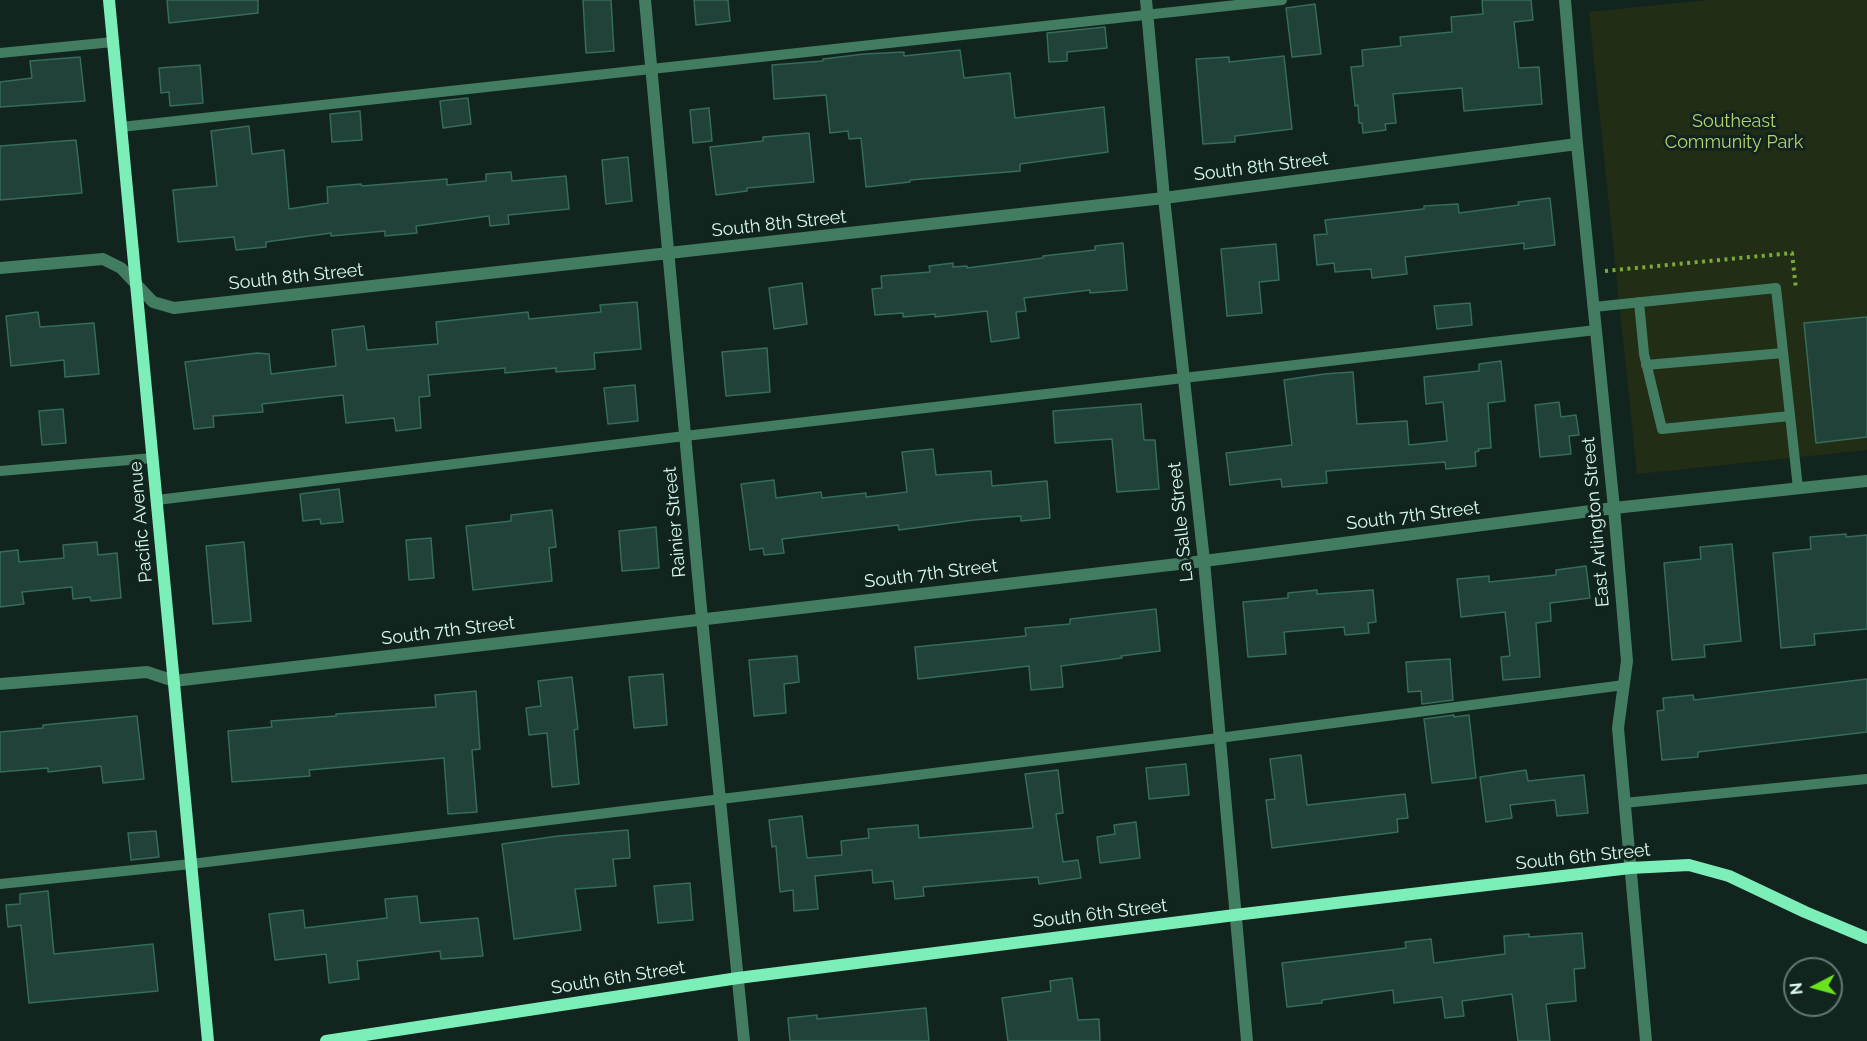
<!DOCTYPE html>
<style>
body{margin:0}
#map{position:relative;width:1867px;height:1041px;overflow:hidden;background:#12241e;font-family:Raleway,sans-serif}
canvas{display:block}
.north{position:absolute;left:1783px;top:957px;width:60px;height:60px;box-sizing:border-box;background:#12241e;border:2px solid #627a71;border-radius:50%;rotate:264deg;font-size:16px;font-weight:700;line-height:24px;text-align:center;color:#d9faee}
.north::after{content:'';display:block;margin:auto;width:21px;height:27px;background:#6be31c;clip-path:polygon(50% 0,100% 100%,50% 72%,0 100%)}
</style>
<div id="map">
<canvas width="1867" height="1041"></canvas>
<div class="north">N</div>
</div>
<script>
const c = document.querySelector('canvas').getContext('2d');
c.lineJoin = 'round';
function paint(path, color) { c.fillStyle = color; c.fill(path, 'evenodd'); }
const poly = rows => new Path2D(rows.map(r => 'M' + r).join(''));
function strokePath(path, color, width, dash) { c.strokeStyle = color; c.lineWidth = width; c.lineCap = dash ? 'butt' : 'round'; c.setLineDash(dash || []); c.stroke(path); }
function write(font, color, halo, rows, align = 'center') {
  c.font = font + ' Raleway,sans-serif'; c.lineWidth = 6; c.setLineDash([]); c.textBaseline = 'middle'; c.strokeStyle = halo; c.fillStyle = color; for (const [text, x, y, turn = 0] of rows) {
    c.save(); c.translate(x, y); c.rotate((+turn || 0) * Math.PI / 180); c.textAlign = isNaN(turn) ? turn : align; if (halo) c.strokeText(text, 0, 0); c.fillText(text, 0, 0); c.restore();
  }
}
paint(poly([
 [1708,0,1867,0,1867,450,1637,474,1589,12]
]), '#222d15');
const building = poly([
 [167,0,258,0,258,13,169,23,167,0],
 [583,0,611,0,614,51,586,53,583,0],
 [694,0,728,0,730,21,696,25,694,0],
 [1482,0,1531,0,1533,20,1514,22,1519,68,1539,67,1542,104,1464,111,1462,88,1393,94,1396,123,1385,124,1386,130,1363,133,1362,123,1359,123,1358,105,1355,106,1351,67,1363,66,1362,50,1401,46,1400,37,1452,32,1451,17,1483,14,1482,0],
 [1315,4,1321,54,1292,57,1286,8,1315,4],
 [1105,27,1107,48,1067,52,1067,61,1049,62,1047,33,1105,27],
 [960,50,964,78,1010,73,1015,118,1104,107,1108,152,1020,164,1020,171,910,180,910,182,866,187,861,138,849,139,848,131,830,133,826,95,774,99,772,65,823,61,823,59,864,54,904,52,904,56,960,50],
 [1284,56,1292,129,1235,136,1235,142,1203,144,1196,59,1229,57,1229,62,1284,56],
 [80,57,85,101,0,107,0,82,32,78,30,61,80,57],
 [200,65,203,103,170,106,169,92,161,93,159,68,200,65],
 [468,98,471,124,443,128,440,101,468,98],
 [709,108,712,141,693,143,690,110,709,108],
 [360,111,362,140,332,142,330,114,360,111],
 [249,126,252,154,284,150,289,209,328,203,327,187,361,184,362,186,447,179,447,185,486,181,486,174,511,172,512,181,566,176,569,209,508,215,509,224,490,226,489,216,416,226,417,233,385,236,385,231,331,236,331,233,266,242,266,247,236,250,234,237,178,242,173,190,217,186,211,131,249,126],
 [809,133,814,182,747,188,747,191,716,195,710,147,763,141,763,137,809,133],
 [76,140,82,193,0,200,0,146,76,140],
 [628,157,632,201,606,204,602,160,628,157],
 [1550,198,1555,245,1524,249,1524,243,1405,257,1407,274,1372,278,1371,269,1335,272,1334,263,1317,265,1314,235,1327,234,1325,220,1424,209,1424,206,1458,204,1459,213,1519,205,1518,202,1550,198],
 [1123,243,1127,290,1090,293,1090,290,1024,298,1026,311,1016,312,1019,338,991,342,987,311,935,317,935,314,903,317,903,313,875,315,872,289,882,288,881,276,930,272,929,266,953,263,953,267,967,266,967,268,1043,258,1043,256,1095,250,1095,246,1123,243],
 [1276,244,1279,280,1259,282,1262,313,1227,316,1221,249,1276,244],
 [802,283,807,324,774,329,769,288,802,283],
 [637,302,641,349,594,353,595,369,556,372,556,368,505,373,505,368,428,375,430,396,419,397,421,428,396,431,394,418,346,423,343,395,262,404,263,412,213,416,214,427,194,429,185,362,257,353,269,354,271,374,336,366,332,330,364,326,367,350,438,344,436,322,528,312,529,319,601,312,600,305,637,302],
 [1470,303,1472,325,1437,329,1434,306,1470,303],
 [38,312,40,327,94,323,99,374,65,377,64,360,11,366,6,316,38,312],
 [1867,317,1867,437,1816,443,1804,323,1867,317],
 [767,348,770,392,726,396,722,352,767,348],
 [1501,361,1505,401,1488,403,1491,448,1478,449,1479,451,1475,452,1476,466,1446,469,1445,462,1326,471,1327,483,1282,487,1281,479,1230,485,1226,453,1292,445,1284,380,1324,374,1353,372,1357,424,1407,421,1409,445,1447,441,1443,402,1426,404,1424,377,1479,371,1479,364,1501,361],
 [635,385,638,421,608,424,604,388,635,385],
 [1559,402,1561,417,1576,415,1579,435,1569,436,1571,454,1540,457,1535,405,1559,402],
 [1141,404,1144,440,1155,440,1159,489,1117,492,1112,439,1055,443,1053,411,1141,404],
 [63,409,66,443,42,445,39,411,63,409],
 [933,449,936,475,991,471,992,486,1047,481,1050,518,1021,521,1021,516,974,520,899,530,898,525,782,539,784,553,764,555,763,548,750,550,741,484,774,480,776,498,821,492,822,498,866,493,866,497,907,492,902,452,933,449],
 [339,489,343,522,321,524,320,519,303,521,300,494,339,489],
 [552,510,556,547,549,548,552,581,473,590,466,526,511,521,511,515,552,510],
 [656,527,659,568,622,571,619,531,656,527],
 [1846,534,1846,537,1867,535,1867,629,1814,634,1815,645,1781,648,1773,553,1811,549,1810,537,1846,534],
 [431,538,434,578,409,580,406,540,431,538],
 [97,542,98,555,117,553,121,598,91,601,90,597,73,599,72,587,22,592,24,604,0,607,0,552,18,550,19,562,64,558,63,545,97,542],
 [244,542,251,621,213,624,206,546,244,542],
 [1732,544,1741,641,1704,645,1705,657,1672,660,1664,563,1701,559,1700,547,1732,544],
 [1586,566,1590,598,1550,603,1551,621,1536,623,1540,677,1503,680,1501,657,1510,656,1505,612,1461,617,1457,579,1489,576,1489,582,1556,575,1556,570,1586,566],
 [1317,590,1317,594,1373,590,1376,622,1368,623,1369,633,1345,635,1344,627,1284,632,1286,654,1248,657,1243,602,1288,598,1288,593,1317,590],
 [1156,609,1160,651,1121,656,1122,658,1061,666,1063,687,1031,690,1029,666,918,679,915,647,1026,636,1025,628,1070,624,1070,619,1156,609],
 [797,656,799,682,784,684,786,713,754,716,749,660,797,656],
 [1450,659,1453,700,1422,704,1421,691,1408,692,1406,662,1450,659],
 [663,674,667,725,634,728,629,677,663,674],
 [572,677,578,729,574,730,579,784,552,787,547,733,529,735,526,708,541,706,538,681,572,677],
 [1867,679,1867,732,1698,752,1698,757,1662,760,1657,711,1664,710,1663,698,1693,695,1694,700,1867,679],
 [476,691,480,749,472,750,477,812,448,814,444,758,309,770,310,776,232,782,228,731,272,727,271,721,336,716,336,714,436,707,435,695,476,691],
 [1454,715,1454,717,1469,715,1476,778,1432,783,1424,719,1454,715],
 [137,716,144,779,103,783,101,766,48,772,48,768,0,772,0,732,43,728,43,725,137,716],
 [1301,755,1307,805,1405,794,1408,818,1397,819,1398,832,1272,848,1266,800,1275,799,1270,759,1301,755],
 [1186,764,1189,795,1149,799,1146,768,1186,764],
 [1058,770,1063,813,1056,814,1063,862,1078,860,1081,878,1039,884,1038,877,923,887,924,896,895,899,893,881,873,883,872,870,815,876,818,909,794,911,793,890,780,892,776,846,772,847,769,820,802,816,807,858,842,855,841,841,869,838,868,829,918,825,919,838,1033,828,1025,774,1058,770],
 [1526,770,1528,781,1584,775,1588,813,1557,816,1555,800,1510,805,1512,818,1486,822,1480,777,1526,770],
 [1136,822,1140,858,1100,863,1097,837,1115,834,1114,825,1136,822],
 [628,830,630,858,613,859,616,886,575,889,581,930,514,939,502,844,558,836,628,830],
 [156,831,159,857,131,860,128,833,156,831],
 [690,883,693,920,658,923,654,886,690,883],
 [48,891,54,954,153,944,158,991,29,1003,21,925,8,927,6,905,20,904,20,894,48,891],
 [417,896,420,923,478,918,483,956,441,959,440,951,357,961,359,979,329,983,326,954,275,960,269,914,303,910,305,928,387,918,385,899,417,896],
 [1582,933,1585,968,1574,969,1576,1001,1546,1004,1550,1041,1518,1041,1512,994,1462,1001,1464,1016,1445,1018,1442,997,1394,1003,1393,990,1322,1000,1322,1003,1287,1007,1282,963,1406,948,1405,942,1431,939,1434,963,1505,954,1504,936,1529,934,1529,937,1582,933],
 [1072,978,1078,1020,1099,1019,1100,1041,1008,1041,1002,998,1051,991,1050,981,1072,978],
 [926,1008,929,1041,790,1041,788,1018,817,1015,817,1019,926,1008]
]);
paint(building, '#204238');
strokePath(building, '#356c5b', 1.5);
strokePath(poly([
 [1605,271,1792,253,1796,289]
]), '#7aa93e', 4, [3, 4.5]);
strokePath(poly([
 [0,53,113,42],
 [121,127,1282,0],
 [1639,302,1644,354,1662,429,1790,416],
 [1594,307,1776,288,1798,488],
 [1646,365,1783,353],
 [0,471,153,458],
 [157,500,685,436,1596,330],
 [1624,803,1867,779],
 [0,884,191,864,1219,738,1624,685]
]), '#427d62', 10);
strokePath(poly([
 [645,0,702,619,744,1041],
 [1146,0,1164,198,1204,561,1247,1041],
 [1565,0,1577,144,1614,508,1627,661,1618,728,1646,1041],
 [0,268,103,259,121,268,153,302,174,308,1164,198,1577,144],
 [0,684,147,672,174,681,1204,561,1614,508,1867,481]
]), '#427d62', 12);
strokePath(poly([
 [109,0,208,1041],
 [326,1041,738,978,1235,915,1630,868,1689,865,1729,876,1805,912,1867,938]
]), '#7cefb9', 12);
write('18px', '#b8d26e', '#12241e', [
 ["Southeast",1734,122],
 ["Community Park",1734,143]
]);
write('18px', '#d9faee', '#12241e', [
 ["South 8th Street",1261,167,-7],
 ["South 8th Street",779,224,-6],
 ["South 8th Street",296,277,-6],
 ["South 7th Street",1413,516,-7],
 ["Pacific Avenue",141,522,-95],
 ["Rainier Street",675,522,-95],
 ["La Salle Street",1181,522,-96],
 ["East Arlington Street",1596,522,-95],
 ["South 7th Street",931,574,-7],
 ["South 7th Street",448,631,-7],
 ["South 6th Street",1583,857,-6],
 ["South 6th Street",1100,914,-7],
 ["South 6th Street",618,978,-9]
]);
</script>
